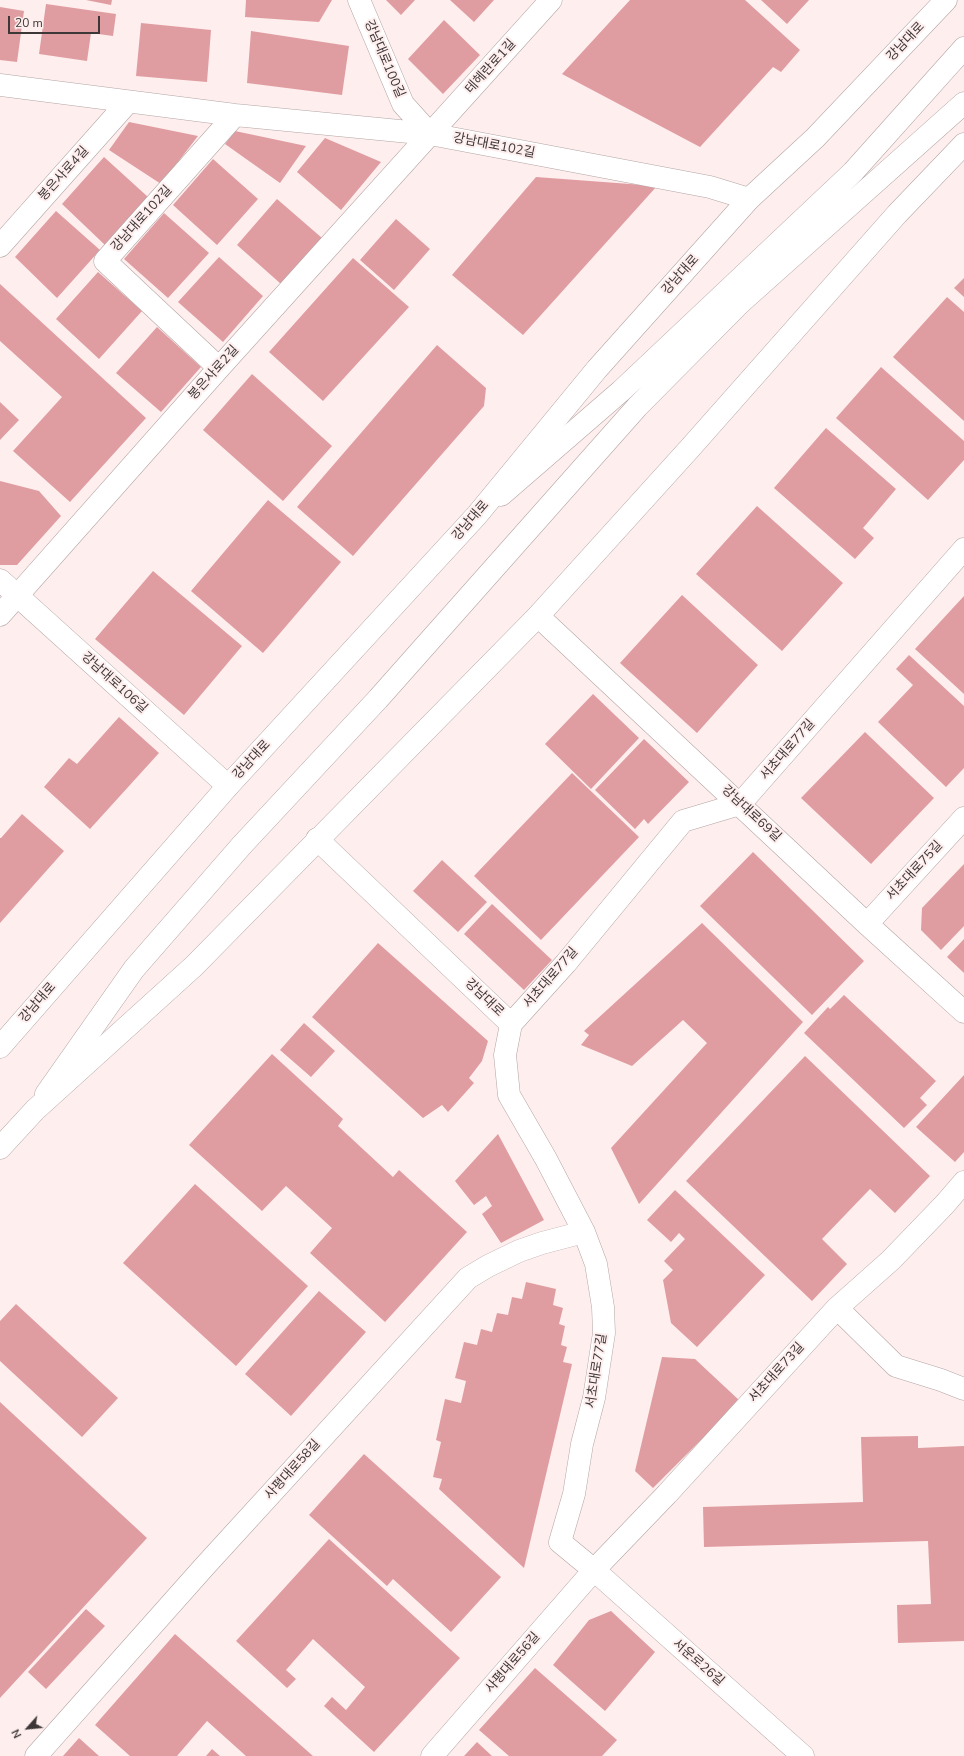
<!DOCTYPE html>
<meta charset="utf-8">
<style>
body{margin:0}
#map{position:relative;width:964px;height:1756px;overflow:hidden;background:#feeeee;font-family:"Nunito Sans",sans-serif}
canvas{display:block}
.north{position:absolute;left:8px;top:1708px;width:40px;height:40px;-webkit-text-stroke:3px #feeeee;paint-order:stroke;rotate:243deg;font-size:11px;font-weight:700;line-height:16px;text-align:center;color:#3d3737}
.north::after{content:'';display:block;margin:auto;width:14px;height:18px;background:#3d3737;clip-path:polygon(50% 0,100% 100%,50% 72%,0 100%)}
.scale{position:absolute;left:8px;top:16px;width:92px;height:18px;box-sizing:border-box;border:2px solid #3d3737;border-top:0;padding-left:5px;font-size:12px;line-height:14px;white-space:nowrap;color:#3d3737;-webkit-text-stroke:3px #feeeee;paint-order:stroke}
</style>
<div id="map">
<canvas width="964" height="1756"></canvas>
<div class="north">N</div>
<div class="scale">20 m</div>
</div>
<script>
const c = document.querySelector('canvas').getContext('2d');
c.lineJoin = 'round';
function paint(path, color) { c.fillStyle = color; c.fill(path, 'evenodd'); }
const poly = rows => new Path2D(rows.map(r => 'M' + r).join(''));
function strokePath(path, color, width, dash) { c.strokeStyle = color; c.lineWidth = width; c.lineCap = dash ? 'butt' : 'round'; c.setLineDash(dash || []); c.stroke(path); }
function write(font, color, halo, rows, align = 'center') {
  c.font = font + ' "Nunito Sans","Noto Sans KR",sans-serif'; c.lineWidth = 4; c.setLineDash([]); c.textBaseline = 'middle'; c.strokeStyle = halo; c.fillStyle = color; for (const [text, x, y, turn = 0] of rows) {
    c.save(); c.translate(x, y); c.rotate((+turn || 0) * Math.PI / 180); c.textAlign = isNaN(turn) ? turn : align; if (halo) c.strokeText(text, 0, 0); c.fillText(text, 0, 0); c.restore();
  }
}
paint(poly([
 [86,0,112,0,111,5],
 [246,0,332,0,319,22,245,17],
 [386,0,415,0,401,15],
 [450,0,494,0,474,22],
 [630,0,745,0,800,50,781,72,773,67,700,147,562,74],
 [761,0,809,0,787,24],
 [46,4,116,14,113,36,91,33,87,61,39,54],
 [0,7,24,11,17,62,0,60],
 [444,20,480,55,443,94,408,59],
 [141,23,211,30,207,82,136,76],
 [251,31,349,46,342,95,247,83],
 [129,122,198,136,161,184,109,150],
 [235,131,306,146,280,183,225,144],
 [325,138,381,162,341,210,297,172],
 [104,157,148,197,105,245,62,204],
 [213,159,258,199,217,245,173,205],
 [536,177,657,186,523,335,452,275],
 [277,199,322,238,281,284,237,245],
 [56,211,100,250,57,298,15,257],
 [164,213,209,253,168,298,124,259],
 [396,219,430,249,394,290,360,260],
 [219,257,263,296,223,342,178,302],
 [353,258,409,307,323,401,269,352],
 [98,272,142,311,99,359,56,319],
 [964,278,964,297,954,288],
 [0,284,146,418,70,502,13,451,62,397,0,341],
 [947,297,964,312,964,421,893,357],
 [157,327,201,367,161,412,116,373],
 [437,345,486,388,484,406,353,556,297,507],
 [881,367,964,441,964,460,928,500,836,418],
 [252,374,332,446,283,501,203,430],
 [0,402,19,420,0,440],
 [826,428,896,489,863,528,874,538,855,559,774,488],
 [0,481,39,491,61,516,17,565,0,565],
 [268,500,341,562,263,653,191,591],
 [757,506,843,583,782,651,696,574],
 [153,571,242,646,184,715,95,639],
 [682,595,758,665,697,733,620,663],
 [964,596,964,694,915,649],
 [909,655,964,706,964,768,946,787,878,722,913,685,896,669],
 [593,694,639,738,591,789,545,744],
 [119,717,159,753,90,829,44,787,69,758,77,764],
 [865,732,934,798,871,864,801,798],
 [644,739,689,782,648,824,644,819,635,829,595,790],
 [572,773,639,837,541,940,474,876],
 [22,814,64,851,0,923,0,838,1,838],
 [753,852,864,961,812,1015,700,906],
 [442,860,487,902,458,932,413,891],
 [964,864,964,926,941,950,921,930,922,908],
 [492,904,552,960,524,990,464,934],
 [702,923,803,1022,639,1204,611,1148,707,1043,683,1020,632,1066,581,1045,589,1035,584,1031],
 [964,939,964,973,947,957],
 [378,943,488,1041,482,1061,469,1078,474,1083,448,1112,442,1105,423,1118,312,1017],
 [844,995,936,1081,920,1098,927,1105,904,1128,804,1033,828,1007,830,1009],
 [304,1023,335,1051,311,1077,280,1050],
 [272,1054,343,1119,338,1126,393,1177,399,1170,467,1232,385,1322,310,1253,332,1228,286,1186,262,1211,189,1145],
 [805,1056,930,1176,895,1213,870,1189,822,1239,847,1264,812,1301,686,1181],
 [964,1075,964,1152,955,1162,916,1127],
 [498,1134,544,1220,501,1243,482,1214,492,1206,486,1196,474,1205,455,1181],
 [195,1184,308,1286,236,1366,123,1263],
 [675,1190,765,1275,697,1347,671,1323,663,1280,673,1270,664,1261,685,1239,679,1233,671,1242,647,1220],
 [526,1282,556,1289,553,1305,563,1308,559,1324,565,1326,561,1345,567,1347,563,1362,572,1364,524,1568,439,1489,442,1479,433,1477,441,1442,436,1440,445,1399,461,1403,466,1381,455,1378,464,1342,477,1345,481,1329,492,1332,497,1313,508,1315,512,1297,522,1299],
 [319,1291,366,1332,291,1416,245,1374],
 [16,1304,118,1398,82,1437,0,1361,0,1321],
 [662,1357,695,1359,740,1401,653,1488,635,1471],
 [0,1402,147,1538,0,1698],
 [918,1436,918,1448,964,1446,964,1641,898,1643,897,1605,931,1604,928,1541,704,1547,703,1507,863,1502,861,1437],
 [364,1454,501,1577,451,1632,393,1579,387,1586,309,1515],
 [329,1539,460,1658,374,1752,324,1706,332,1697,346,1710,365,1687,313,1639,286,1670,296,1679,287,1688,236,1641],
 [86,1609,105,1626,46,1689,28,1672],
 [611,1611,655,1652,605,1711,553,1665,589,1620],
 [175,1634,313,1756,246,1756,207,1721,177,1756,130,1756,95,1725],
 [535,1668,617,1740,602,1756,509,1756,479,1730],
 [79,1738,99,1756,63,1756],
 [477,1742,492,1756,464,1756],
 [212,1749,220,1756,206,1756]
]), '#e09da1');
const minor = poly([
 [359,0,403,104,430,134],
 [0,85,235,115,430,134,710,187,749,199],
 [0,246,128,102],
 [219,368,105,261,235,115],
 [501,495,621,391,853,172,964,48],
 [0,580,228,786],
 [0,615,219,368,551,0],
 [538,616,867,924,964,1012],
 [317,839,511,1024],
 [867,924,964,818],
 [46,1094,134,969,242,845,378,699,637,407,740,303,964,103],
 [837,1308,896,1366,941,1380,964,1389],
 [36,1756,204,1567,468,1278,488,1266,519,1251,542,1243,584,1232],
 [432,1756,594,1570,667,1494,837,1308,891,1260,945,1204,964,1182],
 [803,1756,594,1570,560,1542,574,1494,582,1444,594,1398,604,1333,603,1307,596,1264,584,1232,546,1159,509,1095,505,1055,511,1024,566,963,683,821,740,804,964,549]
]);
const major = poly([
 [0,1047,228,786,477,515,597,369,749,199,815,138,946,0],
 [0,1148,35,1110,194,966,538,616,691,447,897,214,964,144]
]);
strokePath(minor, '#b4a5a5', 23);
strokePath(major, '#b4a5a5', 23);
strokePath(minor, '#fff', 22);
strokePath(major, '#fff', 22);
write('13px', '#3d3737', '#feeeee', [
 ["강남대로",906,42,-46],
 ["강남대로100길",384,59,67],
 ["테헤란로1길",491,67,-48],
 ["강남대로102길",494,146,11],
 ["봉은사로4길",64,174,-48],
 ["강남대로102길",142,219,-48],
 ["강남대로",681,275,-48],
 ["봉은사로2길",214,373,-48],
 ["강남대로",471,521,-49],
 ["강남대로106길",114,683,42],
 ["서초대로77길",788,750,-49],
 ["강남대로",252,760,-47],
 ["강남대로69길",751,814,43],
 ["서초대로75길",915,871,-47],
 ["서초대로77길",551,978,-49],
 ["강남대로",484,998,44],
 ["강남대로",38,1003,-49],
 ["서초대로77길",597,1371,-81],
 ["서초대로73길",777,1373,-48],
 ["사평대로58길",293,1470,-48],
 ["사평대로56길",513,1663,-49],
 ["서운로26길",698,1663,41]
]);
</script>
